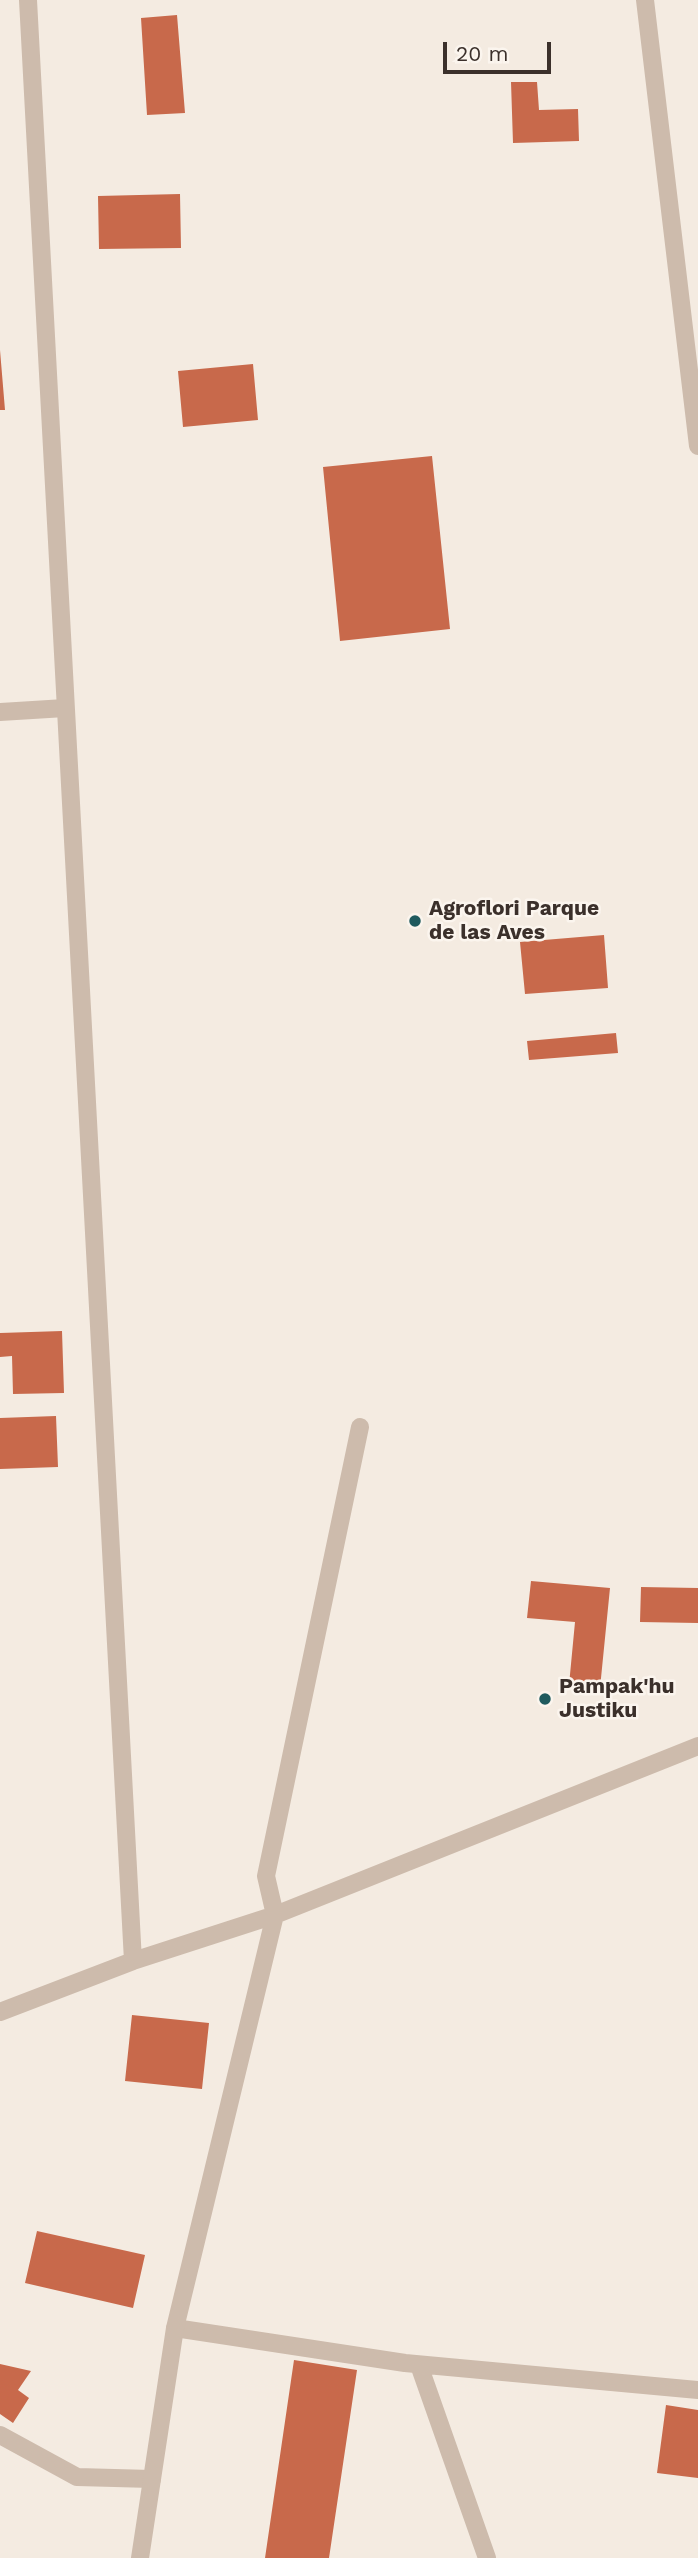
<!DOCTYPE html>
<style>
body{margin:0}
#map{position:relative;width:698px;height:2558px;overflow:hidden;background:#f4ebe1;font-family:"Work Sans",sans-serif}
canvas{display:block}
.scale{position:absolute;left:443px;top:42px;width:108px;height:32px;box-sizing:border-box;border:4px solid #3b302b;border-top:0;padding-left:9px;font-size:21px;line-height:24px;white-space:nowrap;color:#3b302b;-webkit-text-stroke:5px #fbf5ee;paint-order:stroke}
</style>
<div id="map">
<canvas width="698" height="2558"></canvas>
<div class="scale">20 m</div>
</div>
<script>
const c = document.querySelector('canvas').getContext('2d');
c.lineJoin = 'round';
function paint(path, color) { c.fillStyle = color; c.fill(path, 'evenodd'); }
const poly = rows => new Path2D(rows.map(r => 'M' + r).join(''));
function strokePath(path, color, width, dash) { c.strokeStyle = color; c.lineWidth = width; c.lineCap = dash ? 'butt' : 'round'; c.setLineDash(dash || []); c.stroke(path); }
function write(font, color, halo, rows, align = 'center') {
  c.font = font + ' "Work Sans",sans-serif'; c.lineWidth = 5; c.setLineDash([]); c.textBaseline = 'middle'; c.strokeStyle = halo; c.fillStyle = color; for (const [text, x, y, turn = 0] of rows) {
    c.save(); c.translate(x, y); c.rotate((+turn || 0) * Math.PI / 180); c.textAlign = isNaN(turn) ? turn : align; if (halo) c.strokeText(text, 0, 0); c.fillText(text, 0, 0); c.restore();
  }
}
paint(poly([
 [177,15,185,113,147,115,141,18],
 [511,82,537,82,539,110,578,109,579,141,513,143],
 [180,194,181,248,99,249,98,196],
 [0,350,5,410,0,410],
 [253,364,258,420,183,427,178,371],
 [432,456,450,629,340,641,323,467],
 [604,935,608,988,525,994,520,942],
 [616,1033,618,1053,529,1060,527,1041],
 [62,1331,64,1393,13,1394,12,1356,0,1357,0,1333],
 [56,1416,58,1467,0,1469,0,1418],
 [531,1581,610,1588,600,1688,569,1685,575,1622,527,1618],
 [641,1587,698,1588,698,1623,640,1622],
 [132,2015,209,2023,202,2089,125,2081],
 [37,2231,145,2255,133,2308,25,2283],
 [294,2360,357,2370,329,2558,265,2558],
 [0,2364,31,2371,18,2390,29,2398,13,2423,0,2414],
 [666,2405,698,2410,698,2478,657,2473]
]), '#c8694b');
strokePath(poly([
 [0,712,65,708],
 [175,2328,405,2363,698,2390],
 [419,2365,487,2558],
 [0,2435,77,2477,152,2479]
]), '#cdbbac', 18);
strokePath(poly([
 [28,0,133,1961],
 [645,0,698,446],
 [0,2012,133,1961,275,1915,698,1746],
 [140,2558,175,2328,275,1915,266,1876,360,1427]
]), '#cdbbac', 18);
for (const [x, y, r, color] of [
 [415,921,7,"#1f5a5e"],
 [545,1699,7,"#1f5a5e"]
]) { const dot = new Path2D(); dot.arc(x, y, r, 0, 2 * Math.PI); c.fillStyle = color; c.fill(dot); strokePath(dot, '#fbf5ee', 2.5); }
write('bold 21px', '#3b302b', '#fbf5ee', [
 ["Agroflori Parque",429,909],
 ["de las Aves",429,933],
 ["Pampak'hu",559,1687],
 ["Justiku",559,1711]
], 'left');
</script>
